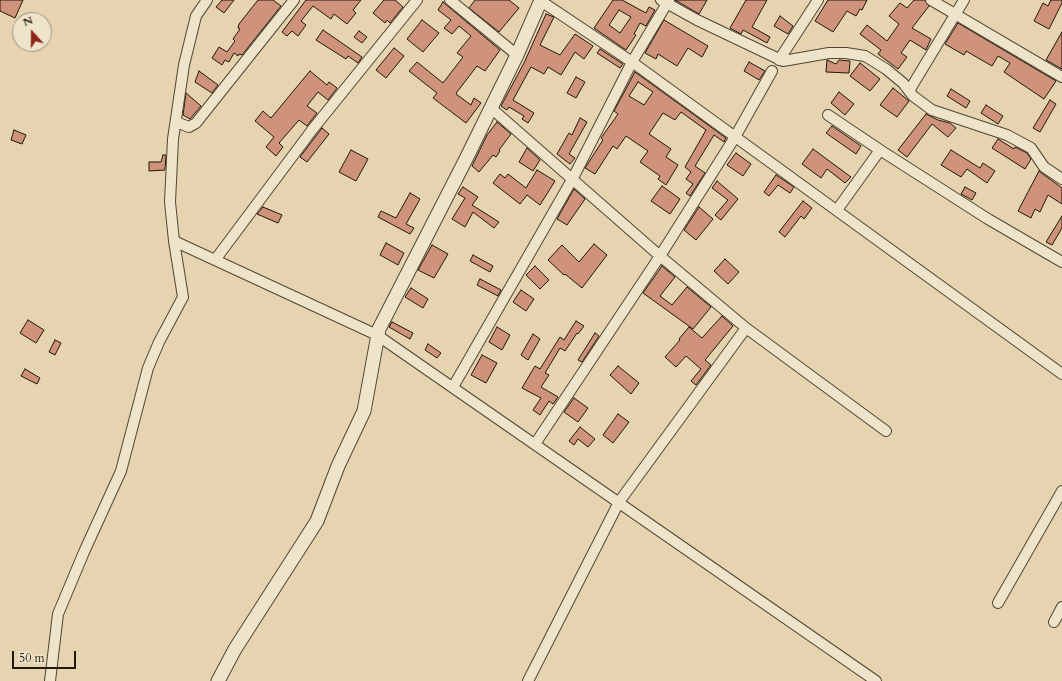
<!DOCTYPE html>
<style>
body{margin:0}
#map{position:relative;width:1062px;height:681px;overflow:hidden;background:#e5d4af;font-family:Cardo,serif}
canvas{display:block}
.north{position:absolute;left:12px;top:12px;width:40px;height:40px;box-sizing:border-box;background:#eee3cb;border:1px solid #9c917e;border-radius:50%;rotate:339deg;font-size:11px;font-weight:700;line-height:16px;text-align:center;color:#21170b}
.north::after{content:'';display:block;margin:auto;width:14px;height:18px;background:#8f2418;clip-path:polygon(50% 0,100% 100%,50% 72%,0 100%)}
.scale{position:absolute;left:12px;top:651px;width:64px;height:18px;box-sizing:border-box;border:2px solid #21170b;border-top:0;padding-left:5px;font-size:12px;line-height:14px;white-space:nowrap;color:#21170b;-webkit-text-stroke:3px #eee3cb;paint-order:stroke}
</style>
<div id="map">
<canvas width="1062" height="681"></canvas>
<div class="north">N</div>
<div class="scale">50 m</div>
</div>
<script>
const c = document.querySelector('canvas').getContext('2d');
c.lineJoin = 'round';
function paint(path, color) { c.fillStyle = color; c.fill(path, 'evenodd'); }
const poly = rows => new Path2D(rows.map(r => 'M' + r).join(''));
function strokePath(path, color, width, dash) { c.strokeStyle = color; c.lineWidth = width; c.lineCap = dash ? 'butt' : 'round'; c.setLineDash(dash || []); c.stroke(path); }
const building = poly([
 [0,0,23,0,15,18,0,11,0,0],
 [222,0,234,0,224,13,216,7,222,0],
 [258,0,273,0,281,6,242,55,239,54,238,56,234,53,229,62,225,60,222,65,212,58,219,47,227,52,235,41,233,39,240,29,238,28,239,24,258,0],
 [306,0,361,0,353,10,356,13,347,24,334,14,331,19,313,6,301,21,306,25,298,36,292,31,287,36,282,32,306,0],
 [384,0,395,0,403,7,390,23,387,20,385,23,373,13,384,0],
 [475,0,509,0,519,8,499,32,469,8,475,0],
 [613,0,622,0,646,13,649,7,655,10,646,26,640,23,634,34,636,35,626,50,594,28,613,0],
 [619,10,631,17,620,33,609,25,619,10],
 [675,0,707,0,699,14,675,0],
 [746,0,767,0,752,27,770,37,767,43,743,30,741,34,730,28,746,0],
 [828,0,867,0,862,10,860,9,856,16,847,11,833,32,815,21,828,0],
 [914,0,925,0,929,6,912,28,931,39,926,50,910,40,901,53,907,57,898,69,878,54,881,50,860,34,867,25,887,41,899,24,889,16,900,3,907,8,914,0],
 [1051,0,1062,0,1062,3,1049,29,1034,21,1043,3,1048,6,1051,0],
 [443,2,500,50,485,71,477,66,457,92,456,94,471,105,474,98,481,103,466,123,433,98,437,93,409,71,417,62,443,83,463,57,457,53,471,36,459,26,452,34,444,28,451,20,438,10,443,2],
 [546,14,554,17,540,45,560,55,575,34,593,46,584,59,575,52,561,75,548,67,544,74,531,67,513,100,534,113,528,123,522,119,524,116,509,107,507,110,501,106,524,63,546,14],
 [780,16,793,26,788,34,774,26,780,16],
 [422,20,439,33,423,52,407,39,422,20],
 [664,20,708,46,702,57,688,48,677,66,658,54,656,59,645,53,664,20],
 [958,23,1056,81,1044,99,1004,72,1010,63,998,56,992,66,966,51,964,55,945,44,958,23],
 [323,30,362,57,358,63,348,56,346,59,316,40,323,30],
 [359,31,367,37,362,43,354,37,359,31],
 [1062,32,1062,69,1046,60,1062,32],
 [394,48,404,56,386,78,376,70,394,48],
 [600,49,623,64,620,68,597,53,600,49],
 [827,60,836,64,839,60,850,61,849,73,826,72,827,60],
 [749,62,765,71,759,80,744,71,749,62],
 [860,63,880,79,870,91,850,76,860,63],
 [199,71,218,85,212,93,195,82,199,71],
 [310,71,327,85,329,82,337,88,328,100,318,92,307,106,317,113,307,126,299,120,279,143,283,147,276,156,266,147,274,137,255,121,263,111,271,118,310,71],
 [635,72,726,138,724,142,714,135,695,166,705,173,690,196,686,193,693,184,686,179,691,172,685,167,706,130,681,112,675,120,663,113,649,134,671,149,666,157,678,165,666,185,658,179,660,176,640,162,648,151,626,136,617,149,613,146,595,174,585,168,603,140,601,138,618,114,614,111,635,72],
 [638,82,653,92,644,105,629,96,638,82],
 [576,77,585,82,576,98,567,93,576,77],
 [893,88,909,101,897,117,880,105,893,88],
 [951,89,970,101,966,108,947,96,951,89],
 [839,92,854,104,845,115,831,103,839,92],
 [186,93,201,106,190,119,183,115,186,93],
 [1050,100,1056,104,1040,132,1033,128,1050,100],
 [986,105,1003,116,998,124,981,113,986,105],
 [926,114,938,120,950,123,956,128,948,137,932,124,907,157,898,150,926,114],
 [580,118,587,122,569,154,575,158,570,164,557,154,569,133,572,135,580,118],
 [497,122,511,134,499,150,500,151,496,157,493,155,479,172,472,166,487,135,497,122],
 [832,126,861,146,856,154,826,133,832,126],
 [322,128,329,134,307,162,300,157,322,128],
 [14,130,26,135,22,144,11,140,14,130],
 [998,139,1014,149,1015,147,1027,153,1031,159,1025,169,992,148,998,139],
 [527,148,540,160,533,171,519,162,527,148],
 [813,149,851,177,845,183,827,169,821,178,802,164,813,149],
 [351,150,368,159,356,181,339,172,351,150],
 [951,150,980,168,983,163,995,171,987,183,967,169,961,177,941,165,951,150],
 [736,153,751,164,743,176,727,165,736,153],
 [163,155,166,155,165,170,149,171,149,162,161,162,163,155],
 [537,170,555,181,540,205,527,195,520,204,493,183,500,174,505,178,508,174,526,188,537,170],
 [1039,171,1062,188,1062,204,1048,195,1040,212,1035,209,1031,218,1018,211,1039,171],
 [776,175,794,187,790,193,778,185,769,196,764,192,776,175],
 [717,181,738,199,721,220,715,215,728,200,712,188,717,181],
 [662,186,680,199,670,214,651,201,662,186],
 [463,187,478,197,472,205,499,222,494,228,473,212,465,227,452,219,465,198,458,194,463,187],
 [965,187,976,193,972,200,961,194,965,187],
 [574,189,585,199,567,225,557,219,574,189],
 [410,193,420,199,406,224,414,228,410,234,378,217,381,211,396,218,410,193],
 [803,201,812,208,804,219,801,216,785,237,779,232,803,201],
 [263,207,282,215,278,223,257,214,263,207],
 [699,207,713,219,696,240,684,230,699,207],
 [1062,216,1062,228,1052,245,1046,242,1062,216],
 [386,243,404,253,398,265,380,255,386,243],
 [594,244,607,255,582,288,565,274,564,275,548,260,562,245,579,262,594,244],
 [432,245,448,254,434,278,418,270,432,245],
 [473,255,493,266,490,272,470,261,473,255],
 [725,259,739,272,728,284,714,271,725,259],
 [535,266,549,280,540,289,526,275,535,266],
 [662,266,675,277,660,296,672,305,687,287,711,307,693,329,643,293,662,266],
 [480,279,501,290,498,296,477,285,480,279],
 [411,288,428,299,423,308,405,297,411,288],
 [521,290,534,299,526,311,513,302,521,290],
 [722,316,733,326,705,360,711,365,696,385,691,381,701,369,686,356,676,367,665,357,680,340,679,339,689,327,702,338,722,316],
 [28,320,44,330,36,343,20,333,28,320],
 [576,321,584,326,578,334,577,333,565,351,560,348,545,373,549,375,541,387,558,397,553,404,549,401,540,415,533,410,541,398,522,388,535,366,540,369,560,337,564,340,576,321],
 [392,322,413,333,410,339,389,327,392,322],
 [497,327,510,335,502,350,489,342,497,327],
 [595,333,599,336,582,362,578,360,595,333],
 [533,334,540,339,528,360,521,355,533,334],
 [55,340,61,343,55,355,49,352,55,340],
 [428,344,441,353,437,358,425,350,428,344],
 [482,355,497,363,486,383,471,375,482,355],
 [618,366,639,383,631,394,610,375,618,366],
 [25,369,40,378,37,384,21,376,25,369],
 [574,398,588,408,578,422,564,412,574,398],
 [618,414,629,422,613,443,603,435,618,414],
 [580,427,595,439,588,447,578,439,574,445,569,441,580,427]
]);
paint(building, '#cf937c');
strokePath(building, '#21170b', 1);
const minor = poly([
 [450,0,517,55],
 [661,0,697,20,783,61,829,53,846,53,865,56,886,69,903,83,913,96,932,110,1007,135,1031,148,1044,167,1062,179],
 [931,0,1062,77],
 [541,1,632,62,1062,374],
 [779,60,818,0],
 [909,91,964,0],
 [491,108,660,256,746,328,886,431],
 [828,115,880,150,988,219,1062,262],
 [176,122,189,127,196,123,294,0],
 [837,210,880,150],
 [174,241,377,335,876,681],
 [215,260,312,130,417,0],
 [453,387,573,178,632,62,669,0],
 [535,444,660,256,735,137,772,71],
 [998,603,1062,491],
 [1054,622,1062,607],
 [50,681,58,614,84,552,121,471,148,368,159,342,183,297,174,241,170,202,173,139,184,65,196,16,207,0],
 [528,681,619,502,746,328]
]);
const tertiary = poly([
 [218,681,235,649,317,521,338,466,364,411,379,329,465,161,517,55,541,0]
]);
strokePath(minor, '#524634', 12);
strokePath(tertiary, '#524634', 15);
strokePath(minor, '#eee3cb', 10);
strokePath(tertiary, '#eee3cb', 13);
</script>
